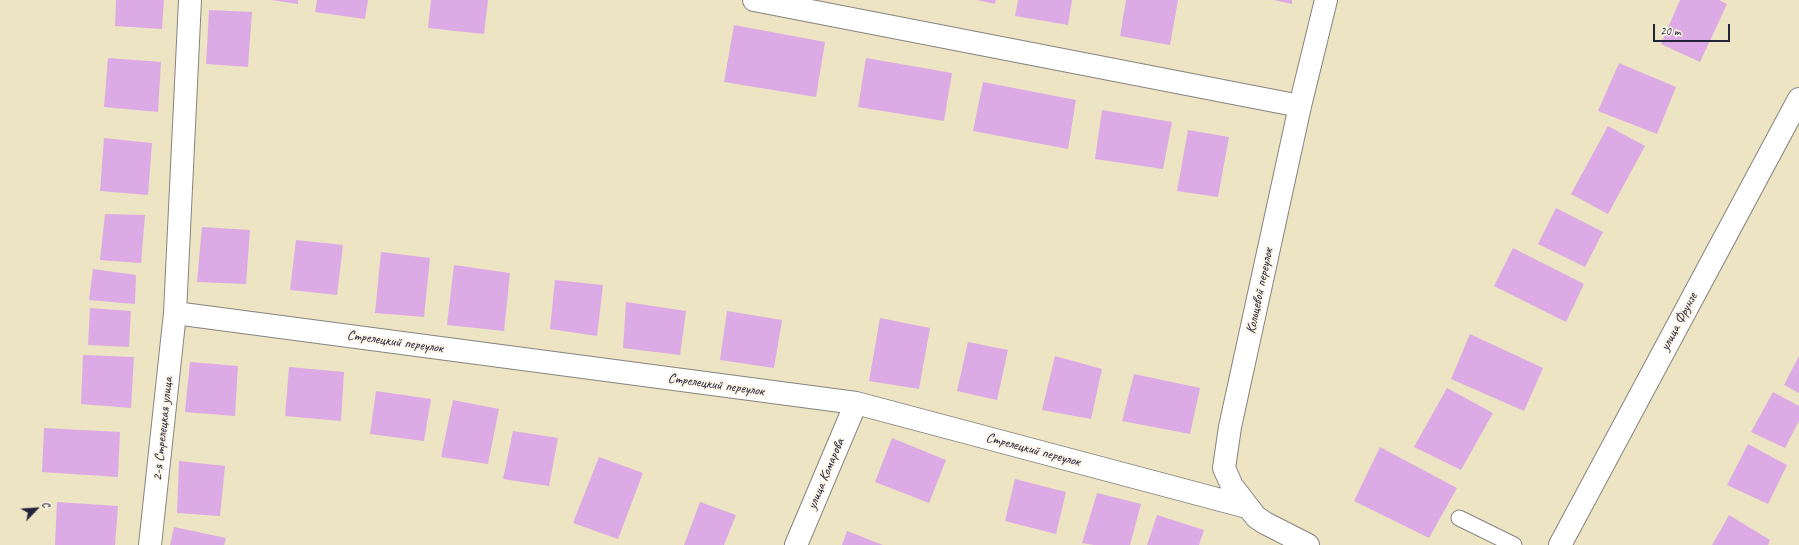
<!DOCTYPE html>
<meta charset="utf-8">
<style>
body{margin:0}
#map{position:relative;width:1799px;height:545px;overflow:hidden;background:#ece4c3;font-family:Caveat,sans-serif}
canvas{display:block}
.north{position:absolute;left:16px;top:489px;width:40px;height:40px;-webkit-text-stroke:3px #fcf5e5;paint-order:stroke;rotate:65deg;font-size:11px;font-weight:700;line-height:16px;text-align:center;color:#22223b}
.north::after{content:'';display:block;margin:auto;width:14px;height:18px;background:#22223b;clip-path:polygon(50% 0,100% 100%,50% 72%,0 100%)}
.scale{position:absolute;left:1653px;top:24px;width:77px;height:18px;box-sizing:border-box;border:2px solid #22223b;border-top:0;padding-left:5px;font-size:12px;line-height:14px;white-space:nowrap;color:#22223b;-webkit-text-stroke:3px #fcf5e5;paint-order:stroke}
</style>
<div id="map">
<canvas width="1799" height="545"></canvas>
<div class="north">С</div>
<div class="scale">20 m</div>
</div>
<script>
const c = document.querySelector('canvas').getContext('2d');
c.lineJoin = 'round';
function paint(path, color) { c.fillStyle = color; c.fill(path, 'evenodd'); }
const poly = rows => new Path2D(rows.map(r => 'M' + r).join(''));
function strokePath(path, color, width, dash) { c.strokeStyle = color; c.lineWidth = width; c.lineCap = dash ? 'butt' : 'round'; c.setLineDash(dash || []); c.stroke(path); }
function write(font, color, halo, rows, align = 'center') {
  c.font = font + ' Caveat,sans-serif'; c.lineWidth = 3.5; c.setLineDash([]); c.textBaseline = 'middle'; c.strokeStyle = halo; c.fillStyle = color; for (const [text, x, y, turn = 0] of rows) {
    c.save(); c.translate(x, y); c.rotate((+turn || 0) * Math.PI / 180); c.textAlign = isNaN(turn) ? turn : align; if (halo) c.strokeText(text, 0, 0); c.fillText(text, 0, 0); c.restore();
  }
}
paint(poly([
 [116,0,164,0,162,29,115,26],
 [271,0,298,0,298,4],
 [317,0,368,0,365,19,315,12],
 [431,0,488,0,484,34,428,28],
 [977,0,996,0,995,4],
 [1018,0,1072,0,1068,25,1015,16],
 [1126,0,1178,0,1170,45,1120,36],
 [1274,0,1292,0,1292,4],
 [1680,0,1719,0,1727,4,1700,62,1661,44],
 [209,10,252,12,248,67,206,64],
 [734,25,825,42,816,97,724,82],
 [108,58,161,62,158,112,104,107],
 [866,58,952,73,944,121,858,107],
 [1619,63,1676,87,1657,134,1598,111],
 [983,82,1076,100,1068,149,973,131],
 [1102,110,1172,122,1163,169,1095,159],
 [1608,126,1645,146,1608,214,1571,194],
 [1188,130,1229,137,1218,197,1177,191],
 [104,138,152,143,148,195,100,191],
 [1556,208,1603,232,1585,267,1538,244],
 [105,214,145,215,141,263,100,260],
 [202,227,250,230,246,284,197,282],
 [296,240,343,245,337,295,290,290],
 [1513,248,1584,284,1566,322,1494,286],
 [381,252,430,258,424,317,375,313],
 [454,265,510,273,504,331,447,325],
 [93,269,136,275,135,304,89,300],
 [555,280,603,285,597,336,550,329],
 [626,302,686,311,680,355,623,348],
 [90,308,131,311,129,347,88,345],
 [727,311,782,320,774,368,720,360],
 [880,318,930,328,919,389,869,381],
 [1470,334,1543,368,1524,411,1451,379],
 [968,342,1008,350,997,400,957,391],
 [83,355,134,357,131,408,81,404],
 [1055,356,1102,369,1091,419,1042,410],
 [1799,356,1799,393,1784,385],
 [190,362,238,366,235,416,185,412],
 [289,367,344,372,341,421,285,416],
 [1134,374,1200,388,1190,434,1122,421],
 [1447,388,1493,413,1461,470,1414,447],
 [376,391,431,399,424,441,370,434],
 [1773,392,1799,406,1799,421,1785,448,1751,432],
 [453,400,499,409,488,464,441,457],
 [44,428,120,432,118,477,42,472],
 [513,431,558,438,549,486,503,479],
 [892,438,946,460,929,503,875,482],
 [1748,444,1787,465,1768,504,1727,485],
 [1380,447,1457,488,1429,538,1354,501],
 [599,457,643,473,618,539,573,523],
 [179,461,225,466,220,516,177,513],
 [1015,479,1066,492,1056,534,1005,521],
 [1097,493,1141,504,1130,545,1094,545,1082,543],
 [57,502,118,506,115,545,55,545],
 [700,502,736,515,724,545,684,545],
 [1157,515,1204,530,1199,545,1147,545],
 [1729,515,1770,540,1768,545,1712,545],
 [174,527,226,538,224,545,170,545],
 [847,531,883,545,842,545]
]), '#dcabe5');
const service = poly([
 [1459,518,1514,545]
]);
const minor = poly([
 [754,0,1300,106],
 [175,313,856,403,1247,507],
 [150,545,175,313,190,0],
 [796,545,856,403],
 [1308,545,1265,523,1256,517,1232,486,1224,468,1230,427,1300,106,1326,0]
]);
const tertiary = poly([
 [1560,545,1799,99]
]);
strokePath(service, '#87837f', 17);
strokePath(minor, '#87837f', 24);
strokePath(tertiary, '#87837f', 24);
strokePath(service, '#fff', 15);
strokePath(minor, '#fff', 22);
strokePath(tertiary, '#fff', 22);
write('14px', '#22223b', '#fcf5e5', [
 ["Кольцевой переулок",1260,291,-78],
 ["улица Фрунзе",1679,322,-62],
 ["Стрелецкий переулок",395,342,8],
 ["Стрелецкий переулок",716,385,8],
 ["2-я Стрелецкая улица",163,429,-84],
 ["Стрелецкий переулок",1033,450,15],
 ["улица Комарова",826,474,-67]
]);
</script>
